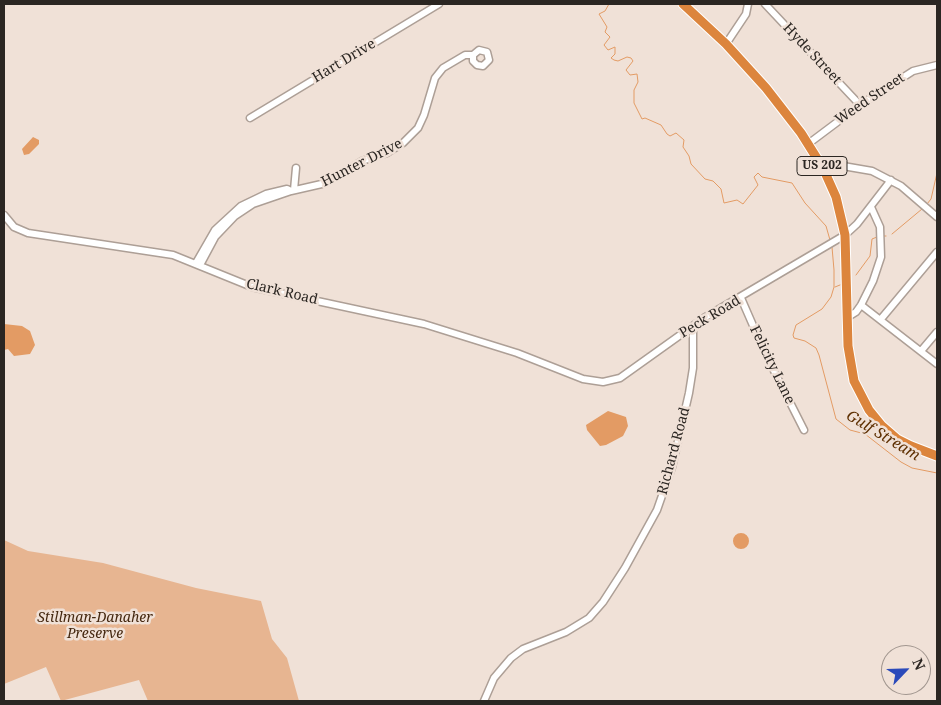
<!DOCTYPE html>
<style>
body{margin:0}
#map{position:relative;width:941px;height:705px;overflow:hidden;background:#f0e1d7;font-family:"Noto Serif",serif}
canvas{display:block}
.frame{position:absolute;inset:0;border:5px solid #2b2622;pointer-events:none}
.north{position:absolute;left:881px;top:645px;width:50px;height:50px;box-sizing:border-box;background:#f0e1d7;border:1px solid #a1968f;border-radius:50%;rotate:66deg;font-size:14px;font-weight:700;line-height:20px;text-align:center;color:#2b2622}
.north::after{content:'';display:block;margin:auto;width:18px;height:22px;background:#2b4aba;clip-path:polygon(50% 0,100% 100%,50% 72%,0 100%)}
</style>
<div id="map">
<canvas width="941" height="705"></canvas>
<div class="frame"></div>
<div class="north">N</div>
</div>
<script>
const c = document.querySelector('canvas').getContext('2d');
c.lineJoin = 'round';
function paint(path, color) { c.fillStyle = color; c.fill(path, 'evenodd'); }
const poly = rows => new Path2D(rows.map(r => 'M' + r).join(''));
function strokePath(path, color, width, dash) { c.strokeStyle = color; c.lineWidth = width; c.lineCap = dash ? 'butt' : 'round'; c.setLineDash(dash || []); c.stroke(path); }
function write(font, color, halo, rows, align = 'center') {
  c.font = font + ' "Noto Serif",serif'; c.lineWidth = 5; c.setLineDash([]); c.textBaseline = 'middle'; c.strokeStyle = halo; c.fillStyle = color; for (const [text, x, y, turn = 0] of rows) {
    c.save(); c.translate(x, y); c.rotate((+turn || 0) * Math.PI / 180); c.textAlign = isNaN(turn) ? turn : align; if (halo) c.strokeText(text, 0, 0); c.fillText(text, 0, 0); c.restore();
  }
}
paint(poly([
 [4,540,28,551,103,563,196,588,261,601,272,639,287,658,299,701,148,701,139,680,61,701,46,667,4,684]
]), '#e7b591');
paint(poly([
 [33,137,39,140,39,144,29,154,24,155,22,149],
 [4,324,22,326,30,331,35,345,30,354,14,356,8,349,4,350],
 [608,411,626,417,628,426,623,436,606,445,600,446,587,430,586,425],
 '733 541a8 8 0 1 1 16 0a8 8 0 1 1-16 0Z'
]), '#e39b64');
strokePath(poly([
 [609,4,605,11,599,14,607,27,605,32,610,37,604,45,608,50,615,47,615,54,611,58,614,60,618,61,627,57,631,58,633,61,626,70,630,75,637,74,638,82,634,90,634,103,642,119,645,118,661,125,667,134,670,136,676,133,684,140,683,147,689,156,691,164,705,179,713,181,721,189,724,203,737,200,743,204,758,185,754,177,758,173,762,177,792,183,805,203,826,226,830,240],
 [927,204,931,199,937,173],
 [892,234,922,209],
 [884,236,886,236],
 [832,247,834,270,834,287,831,297,822,309,796,325,793,335,794,338,805,341,816,348,819,355,836,419,850,430,865,434,901,462,912,468,937,473],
 [856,275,870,256,872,239,877,237],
 [835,287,840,285]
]), '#e39b64', 1);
const minor = poly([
 [765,4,860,105],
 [726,44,746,14,748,4],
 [250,118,439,4],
 [808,144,860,105,913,71,937,65],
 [823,168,843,166,872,171,901,186,937,217],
 [294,190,296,168],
 [291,191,326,183,362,161,387,153,403,143,418,128,424,115,435,78,443,68,465,55,473,55,479,50,487,52,489,60,483,66,477,65,473,61,473,55],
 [4,215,14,227,28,233,173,255,252,287,424,324,517,353,583,379,603,382,620,378,704,318,845,235,857,224,891,180],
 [196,263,215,230,241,206,266,194,287,189,291,191,253,204,235,216,215,237,200,265],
 [741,298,765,353,804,430],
 [861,305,937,364],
 [848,317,856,312,861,305,873,281,881,257,880,227,871,207],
 [881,319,937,252],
 [921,351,937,332],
 [484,701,494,678,511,658,523,649,566,632,589,618,603,602,625,568,657,510,672,467,689,393,693,368,693,326]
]);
const highway = poly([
 [683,4,726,44,766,88,801,133,823,168,836,197,845,235,848,346,854,381,869,410,882,426,897,439,911,446,937,456]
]);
strokePath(minor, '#ad9f96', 9);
strokePath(highway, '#fff', 11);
strokePath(minor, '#fff', 6);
strokePath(highway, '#dc853d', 9);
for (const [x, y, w] of [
 [822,166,50]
]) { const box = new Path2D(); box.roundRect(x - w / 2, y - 9.5, w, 19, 4); c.fillStyle = '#f0e1d7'; c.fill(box); strokePath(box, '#2b2622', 1); }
write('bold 12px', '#2b2622', null, [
 ["US 202",822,166]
]);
write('14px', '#2b2622', '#f0e1d7', [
 ["Hyde Street",812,54,47],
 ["Hart Drive",344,61,-31],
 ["Weed Street",870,99,-34],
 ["Hunter Drive",362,163,-27],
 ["Clark Road",282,292,13],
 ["Peck Road",710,317,-31],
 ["Felicity Lane",772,365,64],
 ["Richard Road",674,451,-75]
]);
write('italic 14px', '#452810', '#f0e1d7', [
 ["Stillman-Danaher",95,618],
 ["Preserve",95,634]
]);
write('italic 15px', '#5f3104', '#f0e1d7', [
 ["Gulf Stream",883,436,31]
]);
</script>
